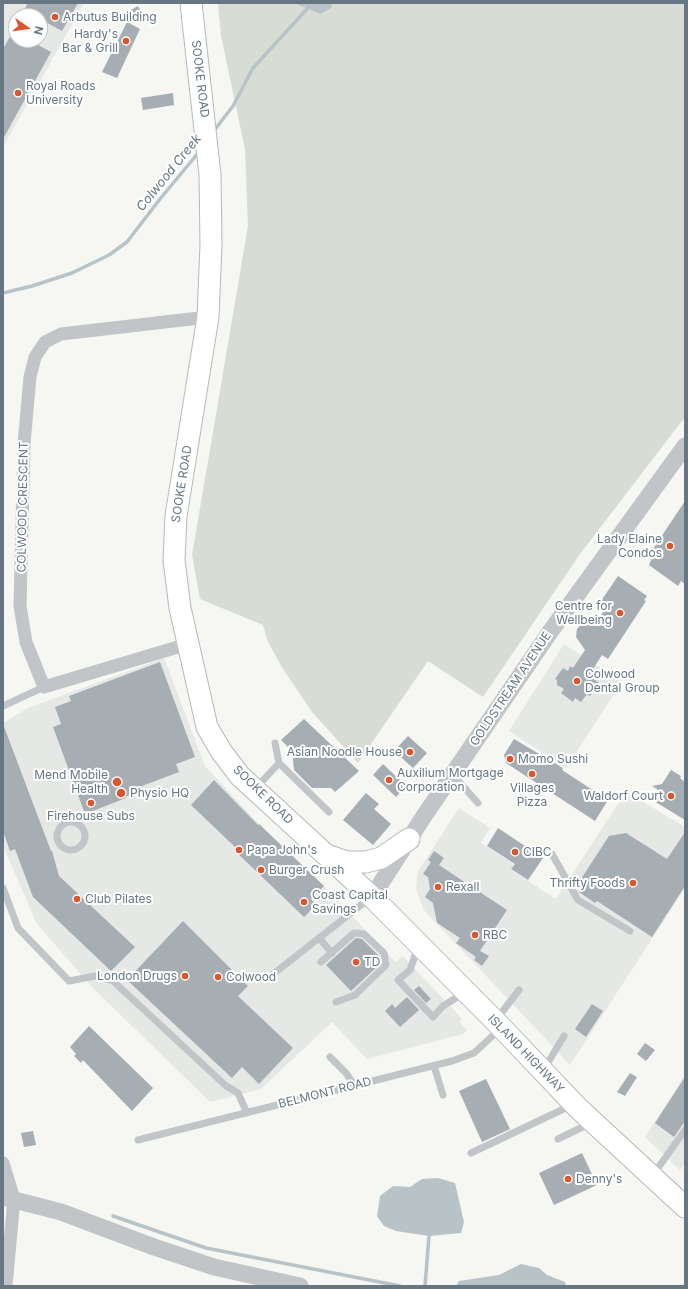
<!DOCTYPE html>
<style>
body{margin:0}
#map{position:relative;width:688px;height:1289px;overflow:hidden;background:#f6f6f3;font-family:Inter,sans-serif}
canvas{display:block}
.frame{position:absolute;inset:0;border:4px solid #667682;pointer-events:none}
.north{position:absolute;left:8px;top:8px;width:40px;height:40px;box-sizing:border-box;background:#fff;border:1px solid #c2c8cd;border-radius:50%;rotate:103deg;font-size:11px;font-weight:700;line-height:16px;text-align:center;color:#667682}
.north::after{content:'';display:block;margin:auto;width:14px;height:18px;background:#db562d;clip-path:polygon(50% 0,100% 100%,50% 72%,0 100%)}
</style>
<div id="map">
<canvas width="688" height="1289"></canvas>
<div class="frame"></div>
<div class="north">N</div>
</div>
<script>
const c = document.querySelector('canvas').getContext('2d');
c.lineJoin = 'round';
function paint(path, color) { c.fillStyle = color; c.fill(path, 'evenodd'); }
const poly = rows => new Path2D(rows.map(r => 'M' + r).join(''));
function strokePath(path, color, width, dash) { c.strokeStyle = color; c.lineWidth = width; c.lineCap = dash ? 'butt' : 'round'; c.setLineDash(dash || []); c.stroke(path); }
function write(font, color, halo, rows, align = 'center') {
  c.font = font + ' Inter,sans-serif'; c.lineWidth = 4; c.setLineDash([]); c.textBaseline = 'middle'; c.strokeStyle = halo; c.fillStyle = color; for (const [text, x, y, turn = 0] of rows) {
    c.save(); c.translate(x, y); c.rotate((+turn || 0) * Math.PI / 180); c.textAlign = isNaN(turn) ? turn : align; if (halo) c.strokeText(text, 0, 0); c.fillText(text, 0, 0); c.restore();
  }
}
paint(poly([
 [3,3,84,3,3,147],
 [16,16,40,16,40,40,16,40],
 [564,644,622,682,566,768,509,731],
 [164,658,205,766,259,824,324,886,395,962,403,956,462,1019,459,1022,467,1030,463,1034,367,1059,332,1022,261,1089,210,1102,93,988,37,924,3,846,3,723,28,708],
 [625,793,633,796,685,827,685,888,570,1065,424,910,416,889,418,871,459,808,490,828,481,843,514,864,511,870,556,899],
 [685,1075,685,1164,680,1170,645,1137]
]), '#e6e8e6');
paint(poly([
 [218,3,685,3,685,417,580,554,483,697,428,661,358,763,312,712,283,669,268,642,263,625,200,599,192,555,248,226,245,149,221,36]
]), '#d7ddd4');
paint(poly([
 [295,3,332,3,331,8,320,14],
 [438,1178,455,1183,464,1222,461,1233,429,1236,396,1231,384,1226,377,1216,380,1196,393,1186,410,1187,422,1179],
 [521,1264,539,1268,547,1275,565,1282,566,1286,456,1286,459,1281,499,1275]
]), '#b8c3c7');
strokePath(poly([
 [213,132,233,106,253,68,307,9],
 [3,293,32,286,72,273,109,255,127,242,160,199,199,152],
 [113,1216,206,1248,400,1286],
 [425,1286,429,1236]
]), '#b8c3c7', 3.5);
paint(poly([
 [28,3,78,3,62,31,40,19,40,16,35,16,24,10],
 [138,6,143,16,133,20,129,11],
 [127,22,140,29,117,78,102,72],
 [16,26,16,40,29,40,51,52,3,139,3,49],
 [173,93,174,105,143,110,141,98],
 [685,501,685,584,681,581,678,586,649,565,654,554,651,552],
 [618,576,647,596,644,600,646,601,608,659,602,655,591,672,593,674,591,677,599,683,590,696,587,694,581,702,575,698,573,702,561,693,564,689,557,685,557,680,555,679,563,668,568,671,570,666,573,668,585,650,576,637,577,629,583,622,597,621,608,605,601,601],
 [160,662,195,757,176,764,179,772,134,789,135,793,125,797,126,798,85,814,53,727,61,724,55,707,71,701,69,696],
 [304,719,359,771,335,792,331,788,312,788,294,770,292,751,281,740],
 [3,724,51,851,52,851,59,876,135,947,111,971,33,897,15,849,10,851,3,831],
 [408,736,427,753,413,768,394,751],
 [514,739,563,768,562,770,608,800,595,821,506,763,504,755],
 [383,764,406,786,396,797,373,775],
 [671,770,681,776,680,778,685,782,685,820,654,801,660,791,652,786,662,784],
 [214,780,258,825,259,824,324,886,311,899,316,905,304,917,234,850,236,848,191,805],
 [366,793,379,804,374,809,391,824,373,845,343,820],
 [498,828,543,858,528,880,511,869,515,864,487,846],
 [685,832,685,886,652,937,597,901,595,903,579,892,583,885,579,882,609,836,626,833,667,859],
 [434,851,444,858,439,865,507,910,480,951,489,956,482,966,474,960,476,957,456,943,460,938,437,923,433,903,425,897,430,889,428,877,423,874,431,862,428,860],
 [183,921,248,986,238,996,293,1048,259,1084,242,1067,232,1078,127,980],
 [356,938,362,939,380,957,381,963,351,991,326,965],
 [419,986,431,999,426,1003,414,990],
 [407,997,419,1010,400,1027,385,1011,392,1004,395,1008],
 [592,1004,603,1011,586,1037,575,1029],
 [89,1026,153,1088,132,1111,83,1060,81,1063,74,1056,76,1054,70,1047],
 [645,1043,655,1050,646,1061,637,1054],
 [630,1073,637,1077,625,1096,617,1092],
 [685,1077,685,1121,674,1137,655,1123],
 [486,1079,510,1129,482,1142,459,1091],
 [33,1131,36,1145,24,1147,21,1133],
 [582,1153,597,1185,554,1205,539,1173]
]), '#a6aeb3');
const primary = poly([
 [191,3,210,175,211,245,208,317,176,516,174,560,180,608,207,727,221,751,240,776,372,897,501,1027,578,1108,685,1207],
 [329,856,347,862,366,862,381,858,409,839]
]);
strokePath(primary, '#b4b9bc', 23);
strokePath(poly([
 [3,706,44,687],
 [279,763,329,812],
 [453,775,478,803],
 [256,788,279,763,275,743],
 '57 836a14 14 0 1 1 28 0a14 14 0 1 1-28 0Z',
 [552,854,578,900,630,931],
 [3,888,18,928,69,981,95,976,113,981,225,1085,238,1093,247,1113],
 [319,938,332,953],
 [418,947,410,970,398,980,433,1017,443,1006,464,993],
 [321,962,354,933,364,934,384,953,386,965,355,995,336,1002],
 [272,975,370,898],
 [496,1020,519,990],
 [330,1057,346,1073,354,1085],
 [434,1066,443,1095],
 [544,1069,564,1036],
 [558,1139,591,1123],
 [138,1140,452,1061,474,1053,501,1028],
 [471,1153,572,1105],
 [653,1175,685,1130]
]), '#c1c5c8', 7);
strokePath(poly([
 [188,644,44,687,26,642,20,606,24,444,30,377,35,357,45,342,61,334,208,317],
 [3,1163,14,1199,6,1286]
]), '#c1c5c8', 13);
strokePath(poly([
 [372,897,424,816,550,632,685,446],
 [3,1197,61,1212,154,1247,214,1267,300,1286]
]), '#c1c5c8', 17);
strokePath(primary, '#fff', 21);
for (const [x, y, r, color] of [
 [55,17,4,"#db562d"],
 [126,41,4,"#db562d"],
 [18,93,4,"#db562d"],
 [670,546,4,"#db562d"],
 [620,613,4,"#db562d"],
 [577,681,4,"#db562d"],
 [410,752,4,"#db562d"],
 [510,759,4,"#db562d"],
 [532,774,4,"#db562d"],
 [389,780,4,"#db562d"],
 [117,782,5,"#db562d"],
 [121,793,5,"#db562d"],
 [671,796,4,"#db562d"],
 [91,803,4,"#db562d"],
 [239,850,4,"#db562d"],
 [515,852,4,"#db562d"],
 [261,870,4,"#db562d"],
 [633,883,4,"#db562d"],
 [438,887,4,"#db562d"],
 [77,899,4,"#db562d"],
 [304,902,4,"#db562d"],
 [475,935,4,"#db562d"],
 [356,962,4,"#db562d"],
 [185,976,4,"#db562d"],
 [218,977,4,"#db562d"],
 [568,1179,4,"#db562d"]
]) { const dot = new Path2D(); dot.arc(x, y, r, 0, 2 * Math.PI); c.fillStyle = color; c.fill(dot); strokePath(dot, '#fff', 1.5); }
write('12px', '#667682', '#fff', [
 ["Arbutus Building",63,17],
 ["Hardy's",118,34,"right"],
 ["Bar & Grill",118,48,"right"],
 ["Royal Roads",26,86],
 ["University",26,100],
 ["Lady Elaine",662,539,"right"],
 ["Condos",662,553,"right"],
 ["Centre for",612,606,"right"],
 ["Wellbeing",612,620,"right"],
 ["Colwood",585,674],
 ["Dental Group",585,688],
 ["Asian Noodle House",402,752,"right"],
 ["Momo Sushi",518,759],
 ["Auxilium Mortgage",397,773],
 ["Corporation",397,787],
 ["Mend Mobile",108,775,"right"],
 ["Health",108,789,"right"],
 ["Villages",532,788,"center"],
 ["Pizza",532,802,"center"],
 ["Physio HQ",130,793],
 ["Waldorf Court",663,796,"right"],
 ["Firehouse Subs",91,816,"center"],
 ["Papa John's",247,850],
 ["CIBC",523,852],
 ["Burger Crush",269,870],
 ["Thrifty Foods",625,883,"right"],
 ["Rexall",446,887],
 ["Coast Capital",312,895],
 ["Savings",312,909],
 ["Club Pilates",85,899],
 ["RBC",483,935],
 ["TD",364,962],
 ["London Drugs",177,976,"right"],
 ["Colwood",226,977],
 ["Denny's",576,1179]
], 'left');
write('12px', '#667682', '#fff', [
 ["SOOKE ROAD",200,79,83],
 ["SOOKE ROAD",182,484,-81],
 ["COLWOOD CRESCENT",23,507,-89],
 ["GOLDSTREAM AVENUE",511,689,-56],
 ["SOOKE ROAD",263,795,44],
 ["ISLAND HIGHWAY",526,1054,46],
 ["BELMONT ROAD",325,1093,-14]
]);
write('italic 13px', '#62777f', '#fff', [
 ["Colwood Creek",169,173,-51]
]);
</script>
